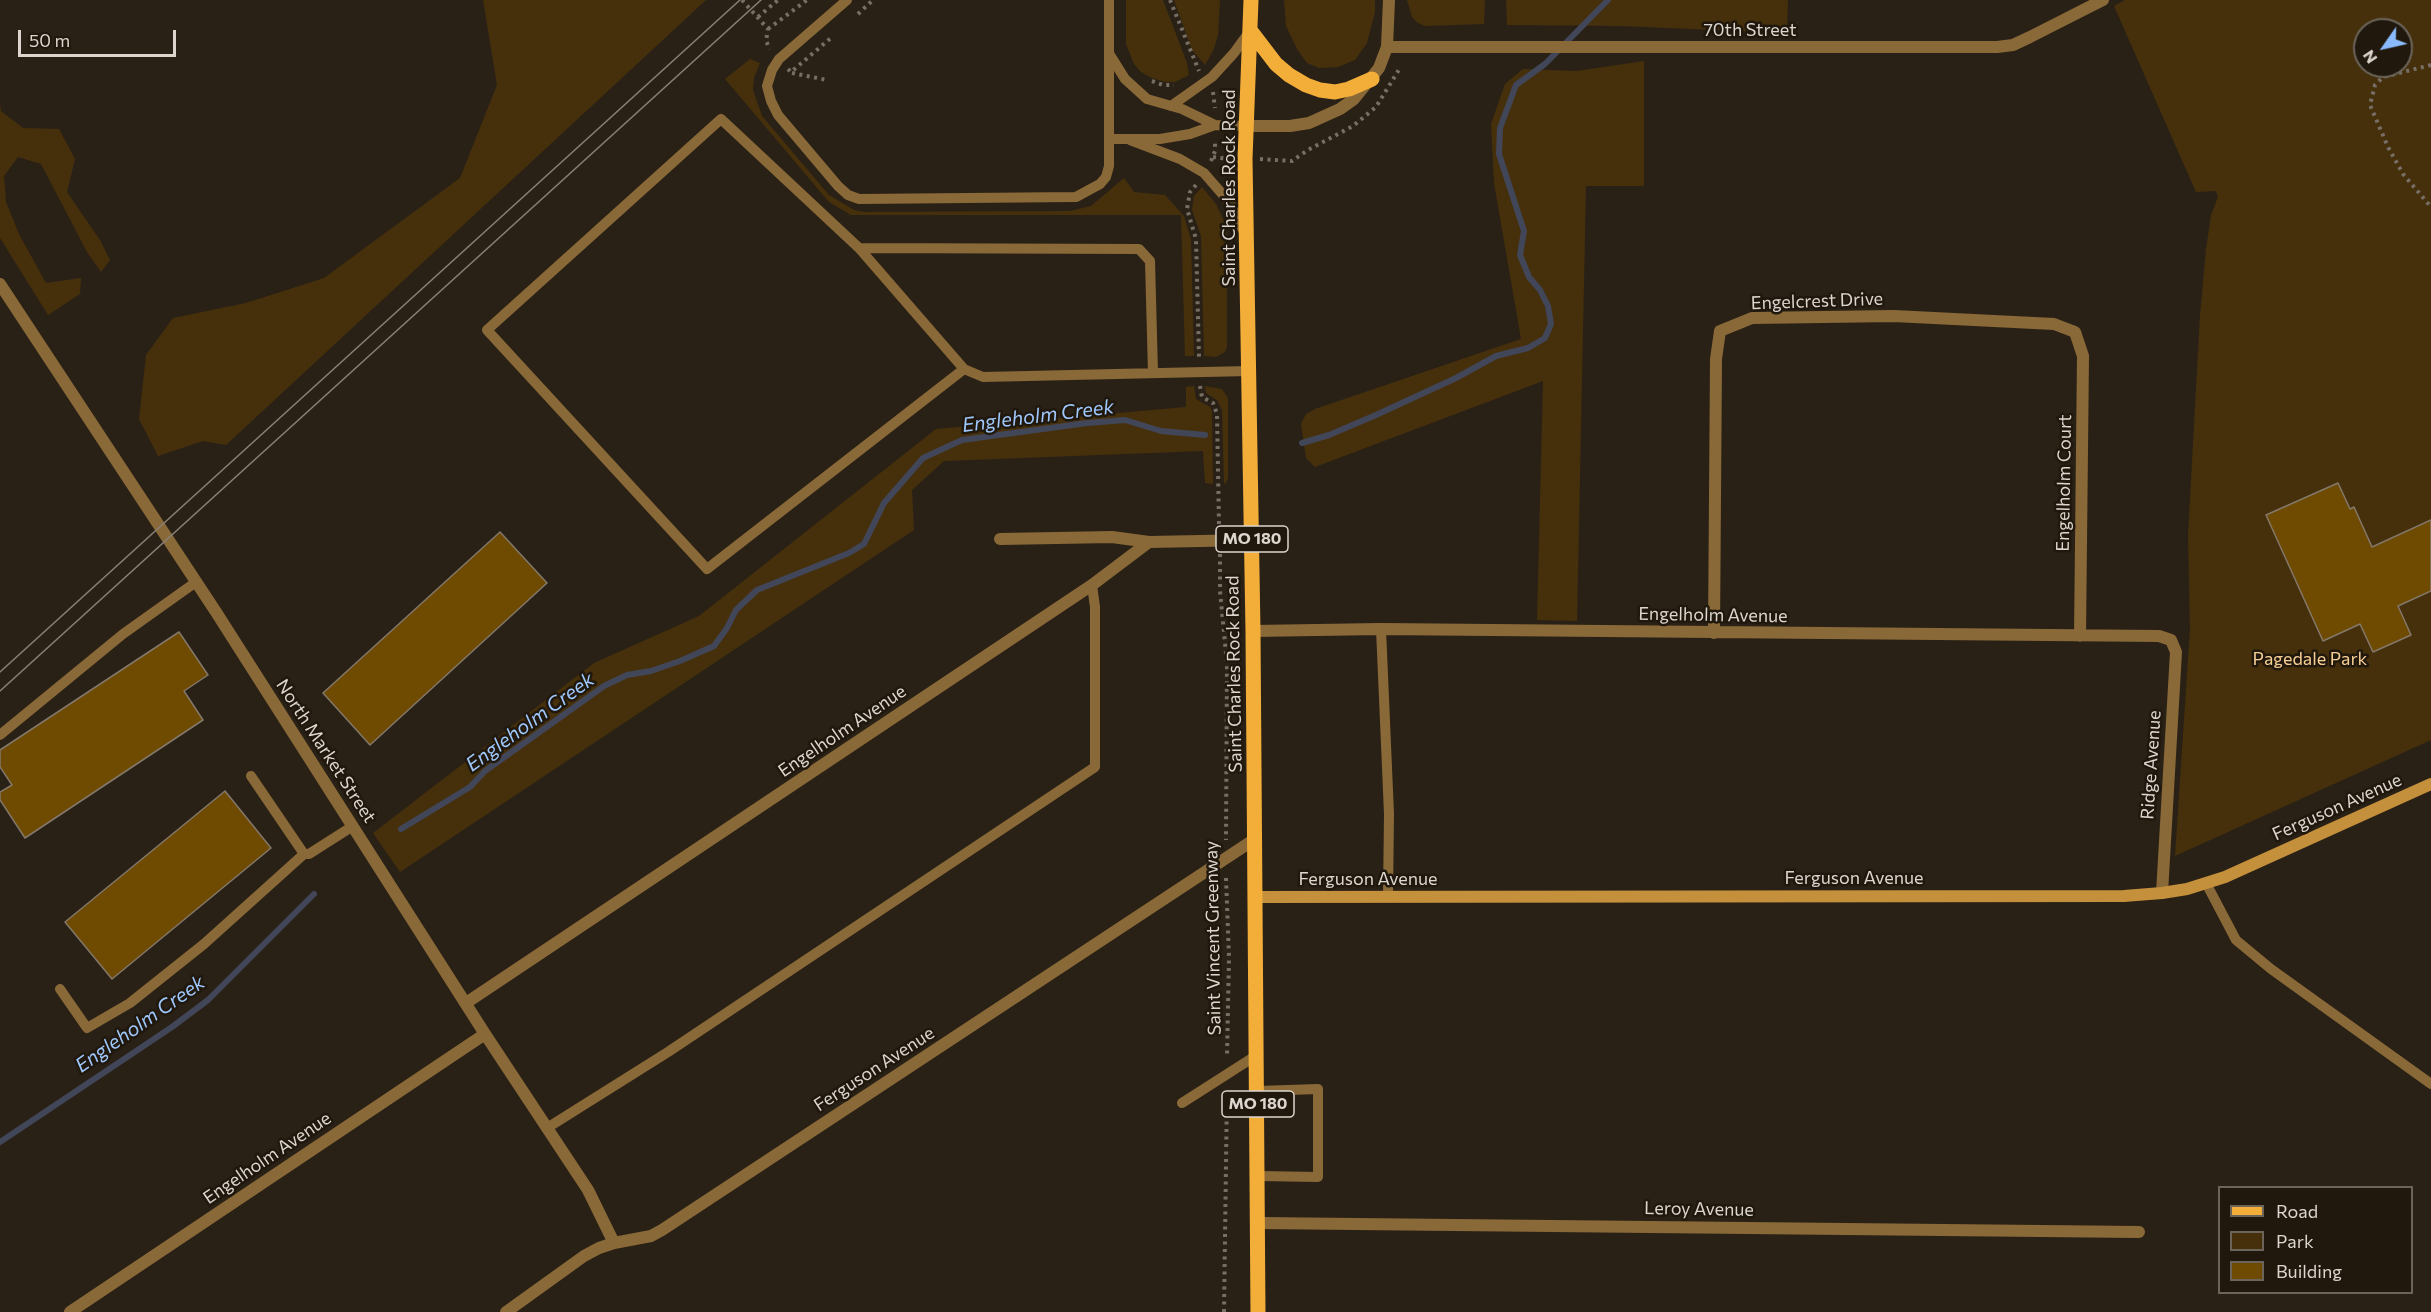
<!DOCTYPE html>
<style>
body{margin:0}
#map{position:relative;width:2431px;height:1312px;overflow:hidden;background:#2a2116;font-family:Commissioner,sans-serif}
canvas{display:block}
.legend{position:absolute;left:2218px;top:1186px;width:195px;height:108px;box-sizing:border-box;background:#20180d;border:2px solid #6b645b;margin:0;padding:8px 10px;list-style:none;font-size:18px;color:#dcd6cf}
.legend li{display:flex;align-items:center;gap:12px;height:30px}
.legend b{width:30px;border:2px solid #6b645b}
.north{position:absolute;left:2353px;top:18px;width:60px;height:60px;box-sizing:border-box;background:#20180d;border:2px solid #6b645b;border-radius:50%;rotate:236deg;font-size:16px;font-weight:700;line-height:24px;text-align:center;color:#dcd6cf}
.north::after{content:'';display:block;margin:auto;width:21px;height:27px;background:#88bafc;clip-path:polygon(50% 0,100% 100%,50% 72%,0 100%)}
.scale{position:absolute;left:18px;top:30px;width:158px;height:27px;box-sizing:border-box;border:3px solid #dcd6cf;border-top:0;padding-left:8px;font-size:18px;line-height:21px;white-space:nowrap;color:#dcd6cf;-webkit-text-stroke:4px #20180d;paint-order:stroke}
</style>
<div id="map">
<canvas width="2431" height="1312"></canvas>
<ul class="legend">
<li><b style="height:8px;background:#f3ae3a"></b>Road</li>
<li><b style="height:16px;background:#46300c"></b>Park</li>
<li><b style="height:16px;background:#6f4a01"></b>Building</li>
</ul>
<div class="north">N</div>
<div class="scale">50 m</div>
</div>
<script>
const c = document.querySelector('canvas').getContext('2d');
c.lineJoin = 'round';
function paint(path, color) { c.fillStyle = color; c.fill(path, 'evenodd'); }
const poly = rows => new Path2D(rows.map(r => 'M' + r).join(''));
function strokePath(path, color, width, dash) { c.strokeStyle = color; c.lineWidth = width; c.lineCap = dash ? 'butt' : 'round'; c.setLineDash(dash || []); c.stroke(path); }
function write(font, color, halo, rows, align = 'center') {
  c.font = font + ' Commissioner,sans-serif'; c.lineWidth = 5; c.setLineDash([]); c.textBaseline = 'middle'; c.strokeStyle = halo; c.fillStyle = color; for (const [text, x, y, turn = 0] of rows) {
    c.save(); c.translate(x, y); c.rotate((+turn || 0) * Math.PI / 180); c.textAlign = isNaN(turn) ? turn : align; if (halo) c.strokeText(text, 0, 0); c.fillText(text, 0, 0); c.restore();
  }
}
paint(poly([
 [483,0,706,0,226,445,203,441,158,456,139,419,146,355,173,318,246,303,324,278,460,178,497,85],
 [1126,0,1163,0,1187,63,1189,75,1175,82,1165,82,1152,78,1141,72,1134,64,1126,44],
 [1174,0,1220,0,1218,35,1214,49,1205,65,1192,50],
 [1284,0,1375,0,1375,12,1367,43,1355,60,1338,67,1319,68,1307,63,1297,49,1286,26],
 [1407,0,1485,0,1484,24,1425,26,1418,23,1412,17],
 [1506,0,1788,0,1787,33,1621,26,1507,25],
 [2125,0,2431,0,2431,740,2175,856,2190,629,2188,535,2200,316,2206,249,2211,215,2218,197,2216,191,2196,192,2114,6],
 [2365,30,2401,30,2401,66,2365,66],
 [750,59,760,63,754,78,753,90,762,116,829,195,854,210,864,212,1070,211,1091,206,1124,178,1134,192,1165,195,1184,216,1191,239,1194,356,1185,356,1181,215,851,215,829,202,725,79],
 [1644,61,1644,186,1586,186,1577,621,1537,620,1543,381,1315,467,1306,458,1301,424,1306,414,1315,409,1521,339,1494,183,1491,124,1505,84,1523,69,1577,71],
 [0,104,1,111,23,128,59,129,75,159,67,192,100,240,110,260,101,272,87,252,41,164,18,157,4,176,6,202,19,234,46,283,81,278,80,294,48,315,0,238],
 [1202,187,1216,204,1227,228,1227,347,1225,352,1216,357,1204,356,1201,236,1192,210,1194,196],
 [1194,386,1196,399,1210,407,1212,411,1213,484,1205,483,1203,451,944,461,912,490,914,530,400,872,373,833,594,663,699,616,936,429,1186,407,1186,387],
 [1205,386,1222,389,1228,398,1228,478,1226,483,1224,484,1222,410,1217,400,1206,393]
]), '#46300c');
strokePath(poly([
 [1302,443,1329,435,1376,415,1456,378,1496,356,1528,348,1545,338,1551,324,1548,306,1540,290,1529,277,1520,255,1524,231,1499,154,1500,128,1516,85,1545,64,1608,0],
 [401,829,470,787,485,771,604,686,627,675,651,671,680,661,714,646,727,628,736,610,757,590,849,553,864,544,884,503,923,458,962,440,1087,423,1125,420,1161,431,1205,435],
 [0,1142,172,1027,208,1000,314,894]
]), '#424659', 6);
const building = poly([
 [2338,483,2350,509,2354,507,2372,547,2431,520,2431,591,2398,606,2411,635,2373,652,2360,624,2323,641,2266,515,2338,483],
 [500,532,547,583,370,745,323,693,500,532],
 [179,632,208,675,184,691,203,720,25,838,0,800,0,792,12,785,0,767,0,750,179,632],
 [225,791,271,848,112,979,65,922,225,791]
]);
paint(building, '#6f4a01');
strokePath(building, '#83786a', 1.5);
strokePath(poly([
 [742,0,768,29,766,41,770,49],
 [1170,0,1199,71],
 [858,14,873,0],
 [758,17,778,0],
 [768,29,807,0],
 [2431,65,2383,77,2375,85,2370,105,2388,147,2403,174,2431,207],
 [788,69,791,72,832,37],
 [792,73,827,80],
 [1152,81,1163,85,1174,85],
 [1213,92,1215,108],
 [1213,157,1229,159],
 [1260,159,1292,161,1308,150,1353,126,1376,107,1400,68],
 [1211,161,1215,151,1215,140],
 [1196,185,1190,192,1187,209,1196,239,1199,357],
 [1200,386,1202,397,1213,403,1217,414,1219,526],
 [1220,554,1220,591,1227,664,1226,840],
 [1226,878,1229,957,1227,1056],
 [1224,1312,1227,1091]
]), '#776f66', 4, [3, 4.5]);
strokePath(poly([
 [847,0,779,59,772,70,767,86,771,101,778,115,838,186,848,195,859,199,1076,197,1100,184,1106,177,1109,166,1109,0],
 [1110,55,1125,79,1147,99,1182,109,1215,125],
 [1171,106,1212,77,1234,53,1250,31],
 [1109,139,1160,139,1190,134,1215,125,1246,126],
 [1130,140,1180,159,1204,173,1230,203,1244,232],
 [859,248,1139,249,1150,261,1153,373],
 [964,369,707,569,487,330,721,119,859,248,964,369,983,377,1249,371],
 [1381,629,1389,814,1388,897],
 [0,735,123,634,196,582],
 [251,776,304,854,309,854,353,826],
 [2206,883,2236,940,2271,969,2431,1084],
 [60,989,87,1028,130,1003,204,944,304,854],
 [1182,1103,1257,1055],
 [547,1128,668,1052,1095,767,1095,607,1092,585],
 [1258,1176,1318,1177,1318,1089,1258,1091]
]), '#8a6938', 10);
strokePath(poly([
 [1387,47,1997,47,2013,45,2030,37,2103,0],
 [1246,126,1290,126,1309,123,1340,109,1354,99,1379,68,1387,47,1389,0],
 [0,284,216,612,485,1034,588,1190,614,1243],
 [1000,539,1112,537,1149,542],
 [1253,631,1381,629,2159,636,2171,640,2176,652,2162,893],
 [1714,633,1716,359,1720,331,1752,318,1894,316,2054,324,2075,332,2083,356,2080,636],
 [466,1003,1092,585,1149,542,1252,540],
 [1258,1223,2139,1232],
 [70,1312,485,1034],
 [506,1312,584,1256,599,1248,614,1243,651,1236,662,1230,1255,839]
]), '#8a6938', 12);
strokePath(poly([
 [1255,897,2124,896,2162,893,2187,889,2225,877,2431,784]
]), '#c5903b', 12);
strokePath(poly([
 [1251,0,1245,159,1253,631,1258,1312],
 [1250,30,1276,64,1289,75,1306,85,1320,90,1335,92,1349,89,1372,79]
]), '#f3ae3a', 15);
strokePath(poly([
 [0,672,740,0],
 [0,691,761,0]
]), '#888077', 1.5);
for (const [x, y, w] of [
 [1252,539,72],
 [1258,1104,72]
]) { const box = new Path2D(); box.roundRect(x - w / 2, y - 13, w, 26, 4.5); c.fillStyle = '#20180d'; c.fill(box); strokePath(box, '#dcd6cf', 1.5); }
write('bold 16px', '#dcd6cf', null, [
 ["MO 180",1252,539],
 ["MO 180",1258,1104]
]);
write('18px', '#dcd6cf', '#20180d', [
 ["70th Street",1750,30],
 ["Saint Charles Rock Road",1229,188,-90],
 ["Engelcrest Drive",1817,301,-2],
 ["Engelholm Court",2064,483,-89],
 ["Engelholm Avenue",1713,615,1],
 ["Saint Charles Rock Road",1234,674,-91],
 ["Engelholm Avenue",842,731,-34],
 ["North Market Street",326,751,57],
 ["Ridge Avenue",2151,765,-86],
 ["Ferguson Avenue",2337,807,-24],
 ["Ferguson Avenue",1854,878],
 ["Ferguson Avenue",1368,879],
 ["Saint Vincent Greenway",1213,938,-91],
 ["Ferguson Avenue",874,1069,-33],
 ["Engelholm Avenue",267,1158,-34],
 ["Leroy Avenue",1699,1209,1]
]);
write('18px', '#f7ce94', '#20180d', [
 ["Pagedale Park",2310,659]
]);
write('italic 20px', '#9fc8fd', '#20180d', [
 ["Engleholm Creek",1038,416,-7],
 ["Engleholm Creek",530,722,-36],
 ["Engleholm Creek",140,1024,-35]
]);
</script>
